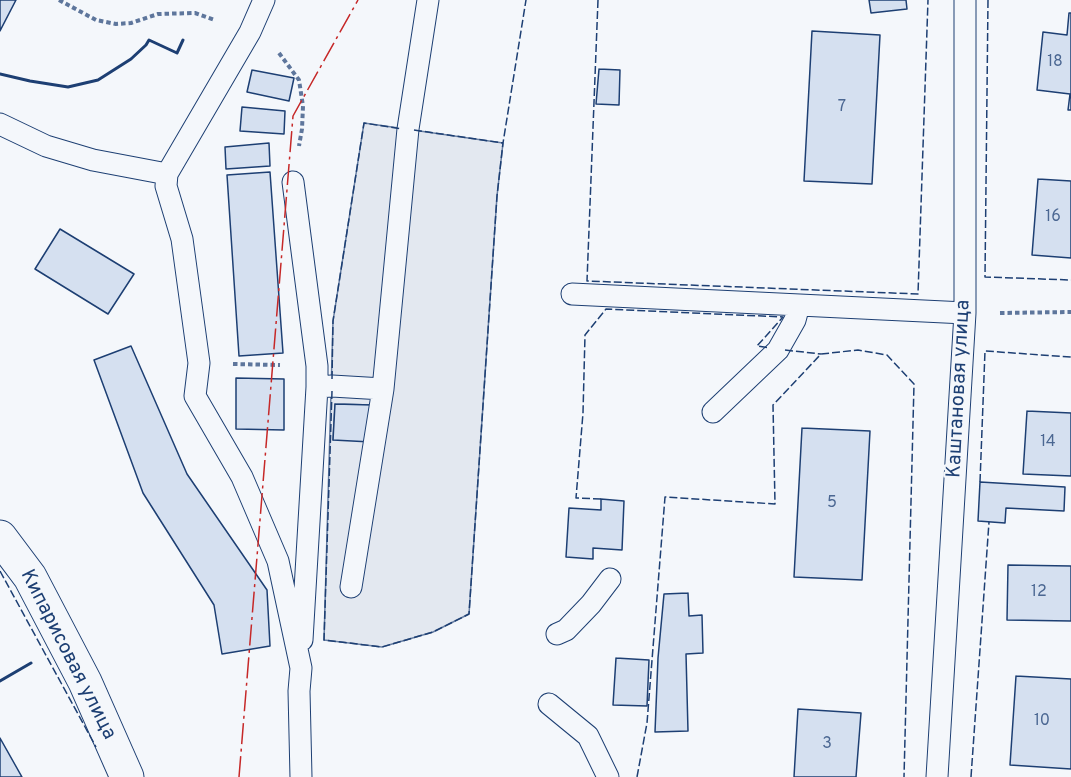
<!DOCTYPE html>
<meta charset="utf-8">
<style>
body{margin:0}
canvas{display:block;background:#f4f7fb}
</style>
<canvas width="1071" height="777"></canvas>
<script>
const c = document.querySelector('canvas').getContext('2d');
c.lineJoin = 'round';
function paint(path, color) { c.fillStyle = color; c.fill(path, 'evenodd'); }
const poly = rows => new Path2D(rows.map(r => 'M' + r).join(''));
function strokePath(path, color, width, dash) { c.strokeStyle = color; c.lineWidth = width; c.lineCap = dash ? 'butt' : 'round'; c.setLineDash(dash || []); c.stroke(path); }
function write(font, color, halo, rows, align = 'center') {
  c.font = font + ' Overpass,sans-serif'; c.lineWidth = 4.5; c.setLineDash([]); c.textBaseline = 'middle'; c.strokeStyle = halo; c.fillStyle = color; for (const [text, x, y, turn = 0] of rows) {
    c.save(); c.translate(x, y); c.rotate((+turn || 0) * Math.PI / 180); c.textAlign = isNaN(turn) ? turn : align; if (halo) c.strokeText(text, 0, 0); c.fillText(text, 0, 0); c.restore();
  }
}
const parking = poly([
 [364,123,503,143,497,196,469,614,433,632,382,647,324,640,333,321,364,123],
 [335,404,372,405,333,440,335,404]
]);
paint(parking, '#e3e8f0');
strokePath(parking, '#687fa3', 1.5);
const building = poly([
 [0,0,16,0,0,31,0,0],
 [869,0,906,0,907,9,871,13,869,0],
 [1069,13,1071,13,1071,110,1068,110,1070,94,1037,90,1043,32,1067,35,1069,13],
 [812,31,880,35,872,184,804,181,812,31],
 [599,69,620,70,619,105,596,104,599,69],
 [252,70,294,78,289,101,247,92,252,70],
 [242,107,285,111,284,134,240,131,242,107],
 [269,143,270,166,226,169,225,147,269,143],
 [270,172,283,353,239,356,227,175,270,172],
 [1038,179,1071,181,1071,258,1032,255,1038,179],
 [60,229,134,274,108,314,35,269,60,229],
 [131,346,187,474,267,590,270,646,222,654,214,605,143,493,94,360,131,346],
 [236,378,284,379,284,430,236,429,236,378],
 [335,404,372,405,371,442,333,440,335,404],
 [1027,411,1071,413,1071,476,1023,474,1027,411],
 [802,428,870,431,862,580,794,577,802,428],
 [980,482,1065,487,1064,511,1006,508,1005,523,978,521,980,482],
 [601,499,624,501,622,550,593,548,593,559,566,557,569,508,601,510,601,499],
 [1008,565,1071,566,1071,621,1007,620,1008,565],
 [688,593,689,616,702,615,703,653,686,654,688,731,655,732,658,658,664,594,688,593],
 [616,658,649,660,647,706,613,705,616,658],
 [1016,676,1071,679,1071,769,1010,765,1016,676],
 [798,709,861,713,856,777,794,777,798,709],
 [0,738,22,777,0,777,0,738]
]);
paint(building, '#d5e0f0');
strokePath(building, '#1d3f73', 1.5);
const service = poly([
 [264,0,250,32,167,174,166,186,182,239,199,363,195,396,242,477,278,561,301,668,299,691,301,777],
 [0,124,46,146,93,160,167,174],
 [293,182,317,366,317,387,302,640],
 [572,294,965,313],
 [317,387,332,386,383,389,408,129,428,0],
 [713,412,778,350,795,320,799,305],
 [351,587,383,389],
 [557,634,566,630,591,604,610,579],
 [549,704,588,736,608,777],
 [937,777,965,313,965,0]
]);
const minor = poly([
 [0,537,30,577,85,682,127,777]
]);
strokePath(service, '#1d3f73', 23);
strokePath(minor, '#1d3f73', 35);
strokePath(poly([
 [59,0,96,20,116,24,131,23,158,14,195,13,215,20],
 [279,53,299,80,303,106,302,129,299,146],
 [1000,313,1071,312],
 [233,364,280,365]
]), '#5e769c', 4, [4.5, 3]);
strokePath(service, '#f4f7fb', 21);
strokePath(minor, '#f4f7fb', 33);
strokePath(poly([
 [598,0,587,281,918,294,928,0],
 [988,0,985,277,1071,280],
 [414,130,503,143],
 [785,350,821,354],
 [332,379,333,321,364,123,402,129],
 [332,391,324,640,382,647,433,632,469,614,497,196,503,143,526,0],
 [980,482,985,351,1071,357],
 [601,499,576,498,583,413,585,335,606,309,783,317,757,346,770,348],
 [0,571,96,747],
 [637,777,647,723,665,497,775,504,773,405,821,354,858,350,887,355,914,384,904,777],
 [971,777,989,522]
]), '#1d3f73', 1.5, [8, 3]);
strokePath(poly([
 [0,74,30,81,68,87,98,80,131,59,146,45,149,40,177,53,183,40],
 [0,681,31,663]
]), '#1d3f73', 3);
strokePath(poly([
 [239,777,293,116,358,0]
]), '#c62828', 1.5, [21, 4.5, 3, 4.5]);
write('16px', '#4b6792', null, [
 ["18",1055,63],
 ["7",842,108],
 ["16",1053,218],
 ["14",1048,443],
 ["5",832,504],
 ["12",1039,593],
 ["10",1042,722],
 ["3",827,745]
]);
write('20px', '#1d3f73', '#f4f7fb', [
 ["Каштановая улица",960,389,-87],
 ["Кипарисовая улица",67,655,63]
]);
</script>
